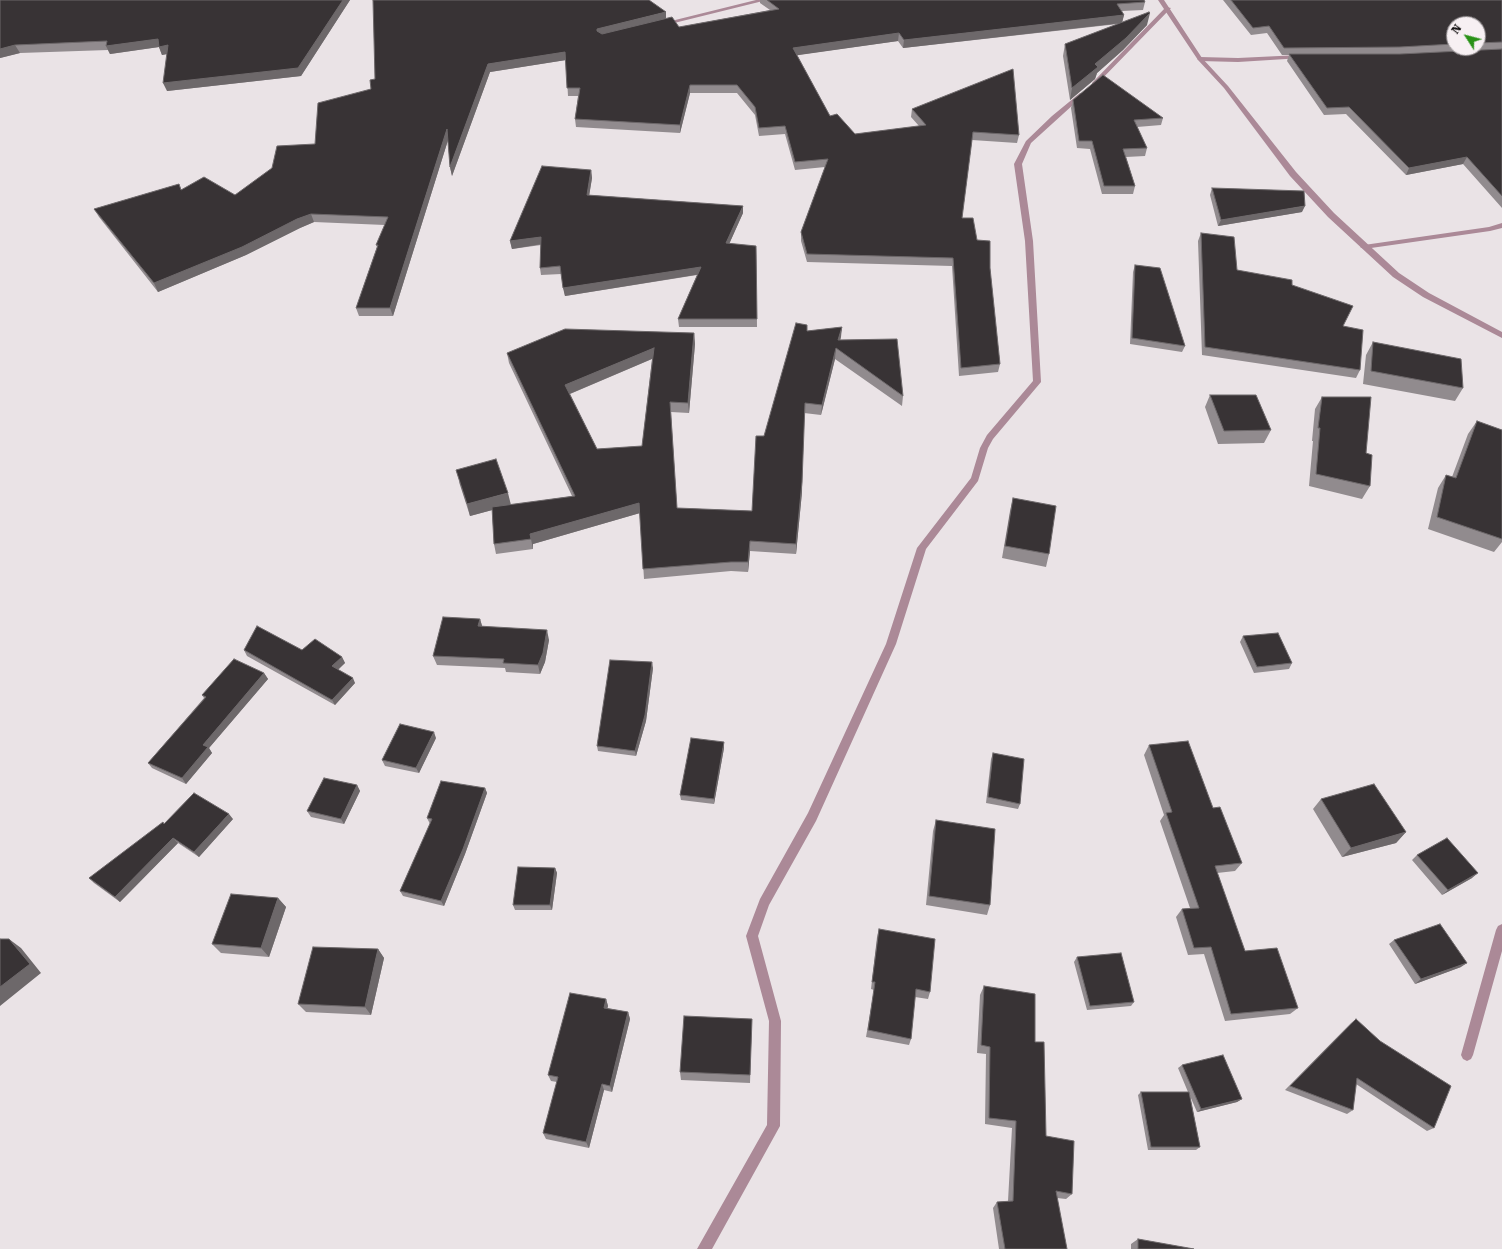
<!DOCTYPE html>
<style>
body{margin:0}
#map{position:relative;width:1502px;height:1249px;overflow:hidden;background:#eae3e6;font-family:"Roboto Serif",serif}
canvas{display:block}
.north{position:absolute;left:1446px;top:16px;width:40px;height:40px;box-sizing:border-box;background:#f7f0f3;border:1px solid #9a9597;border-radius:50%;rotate:306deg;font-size:11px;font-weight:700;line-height:16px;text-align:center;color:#0f0c0d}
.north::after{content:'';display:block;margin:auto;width:14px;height:18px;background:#289116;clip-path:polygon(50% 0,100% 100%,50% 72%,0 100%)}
</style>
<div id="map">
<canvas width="1502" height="1249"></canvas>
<div class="north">N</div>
</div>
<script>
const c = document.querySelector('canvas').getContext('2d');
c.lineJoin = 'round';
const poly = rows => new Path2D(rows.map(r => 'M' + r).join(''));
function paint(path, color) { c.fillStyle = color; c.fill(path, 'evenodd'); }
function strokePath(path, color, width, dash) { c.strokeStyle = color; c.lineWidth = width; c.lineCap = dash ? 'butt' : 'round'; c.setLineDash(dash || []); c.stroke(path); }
paint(poly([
 [756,0,767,0,662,26,659,24,756,0],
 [1166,7,1171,8,1096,85,1092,85,1092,83,1166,7],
 [1300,55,1302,56,1302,58,1238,62,1200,61,1197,59,1200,57,1238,58,1300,55],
 [1080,93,1085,94,1031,143,1022,164,1033,241,1041,382,993,439,988,448,978,481,926,549,896,644,816,821,769,905,758,936,781,1021,780,1126,712,1249,697,1249,767,1125,769,1021,746,936,760,899,808,813,886,644,917,548,971,478,980,448,987,435,1033,381,1025,241,1014,164,1026,141,1052,116,1080,93],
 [1502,223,1502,228,1490,231,1364,249,1360,247,1364,245,1489,227,1502,223],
 [1502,924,1502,951,1473,1055,1471,1059,1467,1061,1463,1059,1461,1055,1496,930,1498,926,1502,924]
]), '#ab8997');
paint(poly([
 [1158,0,1164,0,1202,58,1228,86,1296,172,1334,213,1399,273,1429,293,1502,332,1502,338,1423,297,1393,277,1328,217,1290,176,1224,88,1198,60,1158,0]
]), '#ab8997');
paint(poly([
 [0,0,350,0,301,76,167,91,167,54,162,55,159,47,110,54,108,50,20,53,0,58],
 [760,0,1144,0,1145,2,1143,10,1122,11,1124,15,1122,22,1147,25,1123,50,1097,73,1095,79,1070,100,1063,56,1065,44,1118,24,903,48,898,41,797,55,830,116,855,134,919,126,911,117,912,109,1019,135,1017,143,972,140,962,218,977,240,990,268,1000,364,998,372,959,376,952,266,807,262,801,241,801,232,825,167,795,170,785,134,759,136,755,115,737,93,690,93,680,133,576,127,575,119,578,96,568,96,566,60,490,72,452,176,450,167,448,140,393,316,359,316,356,308,377,247,376,245,385,225,314,222,300,228,246,255,158,292,99,217,94,209,179,184,181,189,235,195,315,144,371,89,375,79,666,12,666,18,679,27,770,10,760,3],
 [1223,0,1502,0,1502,208,1463,164,1406,175,1346,114,1324,115,1287,61,1289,55,1282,55,1267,33,1251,35],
 [1454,24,1478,24,1478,48,1454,48],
 [1073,100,1163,118,1161,125,1137,127,1147,148,1145,156,1126,157,1135,186,1133,194,1102,194,1090,149,1077,148,1071,108],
 [591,170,592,178,589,195,743,206,743,213,729,244,756,246,757,327,679,327,678,319,697,275,565,296,561,274,541,275,540,268,541,245,512,249,510,241],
 [1212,188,1302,212,1218,226,1210,195],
 [1201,233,1237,270,1292,285,1343,326,1360,370,1356,378,1202,355,1198,241],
 [1135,265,1185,346,1182,352,1130,344,1133,272],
 [842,327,840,340,903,396,902,406,835,359,821,415,804,413,802,492,796,554,750,551,748,572,731,571,644,579,640,513,533,544,533,549,496,554,494,544,492,510,470,516,459,482,511,505,572,496,509,363,507,353,694,333,695,344,689,413,671,412,677,508,752,511,764,436,807,331],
 [652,359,642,446,597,449,570,394],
 [1373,342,1463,388,1455,401,1363,384,1366,355],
 [1210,395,1271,430,1264,443,1218,444,1205,407],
 [1322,397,1366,453,1370,486,1362,499,1309,486,1313,441,1312,441,1315,409],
 [1477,421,1502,430,1502,542,1494,552,1428,529,1438,488,1446,475,1452,477,1468,434],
 [1013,498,1049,554,1046,567,1002,558,1010,511],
 [480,619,482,626,549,640,545,662,540,674,506,672,505,668,437,665,433,656],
 [1243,636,1292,663,1289,669,1254,673,1240,642],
 [244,650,302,650,342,657,345,663,338,670,355,683,335,705,247,656],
 [653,668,646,721,636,756,598,751,597,746],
 [264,673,268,679,209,748,212,753,186,784,152,768,148,763,204,698,202,695],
 [436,738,419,773,385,766,382,760],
 [1149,745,1213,808,1242,863,1235,871,1217,873,1245,951,1298,1008,1290,1014,1225,1021,1204,954,1188,955,1176,917,1182,909,1190,908,1160,821,1164,815,1144,755],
 [724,748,714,804,681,800,680,795],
 [993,753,1020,804,1018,809,986,803,991,759],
 [357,785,360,791,344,824,311,817,307,811],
 [485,788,487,793,465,854,444,906,403,896,400,891,430,824,427,818],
 [1321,799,1406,832,1396,843,1342,857,1313,809],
 [233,819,199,857,178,843,120,902,94,883,89,878,164,824],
 [936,820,990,905,987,915,926,905,933,831],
 [1417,855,1472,878,1442,895,1412,860],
 [555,868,557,873,552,910,515,910,513,905],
 [278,898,286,907,269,957,221,953,212,944],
 [879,929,930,992,928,999,915,997,911,1039,909,1045,866,1037,874,990,871,989,877,937],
 [1394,940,1461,967,1415,984,1389,944],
 [378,949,384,958,371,1015,306,1012,298,1004],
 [1077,957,1134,1002,1131,1006,1087,1010,1074,962],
 [984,986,1035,1042,1046,1136,1072,1194,1066,1199,1057,1198,1067,1249,999,1249,993,1208,997,1202,1008,1201,1012,1128,985,1124,986,1054,977,1053,980,995],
 [606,999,608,1006,607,1008,628,1012,630,1019,612,1092,604,1090,589,1148,546,1139,543,1133,557,1082,551,1081,548,1075],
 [752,1019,750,1083,681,1080,680,1072],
 [1356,1019,1434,1128,1427,1131,1356,1084,1353,1110,1347,1114,1285,1090,1351,1023],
 [1182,1065,1242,1099,1237,1102,1197,1112,1190,1096,1200,1147,1196,1150,1148,1150,1138,1095,1141,1092,1188,1092,1178,1068],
 [1138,1239,1194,1249,1131,1249,1131,1244]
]), '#918b8e');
paint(poly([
 [343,0,350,0,301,76,167,91,163,83],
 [666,12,666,20,598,37,597,29],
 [1150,13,1147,25,1123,50,1097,73,1095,79,1070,100,1072,88,1095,64],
 [1124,15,1122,23,903,48,904,40],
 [899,33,898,41,792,56,793,48],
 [158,39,168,45,172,53,162,55,159,47,110,54,106,46],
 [15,45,20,53,0,58,0,49],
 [565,52,566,60,490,72,452,176,450,167,488,64],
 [690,85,690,93,680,133,680,125],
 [447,129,449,137,393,316,390,308],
 [1467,157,1463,164,1406,175,1409,168],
 [591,170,592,178,588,203,587,195],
 [743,206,743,213,726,251,726,243],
 [1305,206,1302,212,1218,226,1221,220],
 [311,214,314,222,300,228,246,255,158,292,154,283,297,219],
 [541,237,542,244,512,249,510,241],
 [701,267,701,274,565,296,563,288],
 [842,327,841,337,838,350,838,340],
 [694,333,695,344,689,413,688,403],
 [654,348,654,358,567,395,565,385],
 [836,348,835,359,821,415,822,405],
 [802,482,802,492,796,554,796,544],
 [508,493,511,505,470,516,467,504],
 [639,503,640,513,533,544,533,549,530,534],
 [750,541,750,551,748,572,748,562],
 [480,619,483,629,478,626],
 [547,630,549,640,545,662,540,674,538,665],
 [342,657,345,663,335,672,332,666],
 [652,662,653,668,646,721,636,756,635,751],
 [264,673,268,679,209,748,212,753,186,784,182,778,203,745],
 [353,678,355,683,335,705,332,700],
 [434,732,436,738,419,773,416,768],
 [724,742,724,748,714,804,714,799],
 [357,785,360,791,344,824,341,819],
 [485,788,487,793,465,854,444,906,441,901],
 [229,814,233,819,199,857,194,852],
 [1406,832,1396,843,1342,857,1351,848],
 [173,838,178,843,120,902,115,897],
 [555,868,557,873,552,910,550,905],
 [1478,873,1472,878,1442,895,1448,890],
 [278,898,286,907,269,957,261,948],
 [9,939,21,948,41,973,0,1006,0,987],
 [378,949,384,958,371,1015,365,1007],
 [1467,963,1461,967,1415,984,1421,979],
 [606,999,608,1006,606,1015,604,1008],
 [628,1012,630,1019,612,1092,610,1086],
 [602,1084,604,1090,589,1148,586,1142],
 [1242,1099,1237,1102,1197,1112,1201,1109]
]), '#6d686a');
const building = poly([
 [0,0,343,0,298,68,163,83,168,45,159,47,158,39,106,46,107,41,15,45,0,49,0,0],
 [373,0,649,0,666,12,597,29,597,31,602,34,672,17,679,27,779,9,767,0,1144,0,1145,2,1117,4,1124,15,904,40,899,33,793,48,830,116,837,114,855,134,926,125,912,109,1013,69,1019,135,973,132,962,218,973,218,977,240,990,241,990,268,1000,364,961,368,953,258,807,254,801,232,828,159,795,162,785,126,759,128,755,107,737,85,690,85,680,125,575,119,580,88,567,88,565,52,488,64,450,167,447,129,390,308,356,308,378,245,376,245,388,217,311,214,297,219,242,247,154,283,94,209,179,184,181,190,204,177,235,195,272,168,277,146,315,144,318,103,371,89,370,80,375,79,373,0],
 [1231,0,1502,0,1502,42,1478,43,1478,24,1454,24,1454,44,1400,47,1284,48,1269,26,1253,28,1231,0],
 [1149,12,1150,13,1126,38,1095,64,1098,67,1072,88,1065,44,1149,12],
 [1502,49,1502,196,1467,157,1409,168,1349,107,1327,108,1289,54,1400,54,1502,49],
 [1103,75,1163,118,1134,120,1147,148,1123,149,1135,186,1104,186,1092,141,1079,141,1073,100,1103,75],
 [542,166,591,170,587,195,743,206,726,243,756,246,757,319,678,319,701,267,563,288,560,266,540,268,541,237,510,241,542,166],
 [1212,188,1304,191,1305,206,1221,220,1212,188],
 [1201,233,1234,237,1237,270,1292,280,1292,285,1353,306,1343,326,1363,330,1360,370,1205,347,1201,233],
 [1135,265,1160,268,1185,346,1132,338,1135,265],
 [796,323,807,325,807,331,842,327,838,340,897,339,903,396,836,348,822,405,805,403,802,482,796,544,750,541,748,562,731,562,643,569,639,503,530,534,531,539,494,544,492,507,575,496,507,353,565,329,694,333,688,403,670,402,677,508,752,511,756,436,764,436,796,323],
 [654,348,642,446,597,449,565,385,654,348],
 [1373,342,1461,359,1463,388,1371,371,1373,342],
 [1210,395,1256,395,1271,430,1224,431,1210,395],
 [1322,397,1371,397,1366,453,1372,455,1370,486,1316,474,1320,428,1318,428,1322,397],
 [1477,421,1502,430,1502,539,1437,517,1446,475,1456,478,1477,421],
 [496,459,508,493,467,504,456,470,496,459],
 [1013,498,1056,506,1049,554,1005,546,1013,498],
 [443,617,480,619,478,626,547,630,543,653,538,665,503,663,504,659,433,656,443,617],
 [257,626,302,650,315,639,342,657,332,666,353,678,332,700,244,650,257,626],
 [1278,633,1292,663,1257,667,1243,636,1278,633],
 [234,659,264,673,203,745,208,747,182,778,148,763,206,697,202,695,234,659],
 [610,660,652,662,645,715,635,751,597,746,610,660],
 [400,724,434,732,416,768,382,760,400,724],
 [691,738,724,742,714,799,680,795,691,738],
 [1188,741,1213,808,1220,807,1242,863,1215,866,1245,951,1277,948,1298,1008,1231,1014,1211,947,1194,948,1182,909,1199,908,1166,813,1172,812,1149,745,1188,741],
 [993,753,1024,759,1020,804,988,797,993,753],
 [324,778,357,785,341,819,307,811,324,778],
 [441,781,485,788,463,849,441,901,400,891,432,819,427,818,441,781],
 [1374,784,1406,832,1351,848,1321,799,1374,784],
 [194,793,229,814,194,852,173,838,115,897,89,878,163,822,164,824,194,793],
 [936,820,995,829,990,905,929,896,936,820],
 [1447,838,1478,873,1448,890,1417,855,1447,838],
 [518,867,555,868,550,905,513,905,518,867],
 [231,894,278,898,261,948,212,944,231,894],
 [1440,924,1467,963,1421,979,1394,940,1440,924],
 [879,929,935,939,930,992,916,989,911,1039,868,1030,875,982,872,982,879,929],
 [0,939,9,939,30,964,0,987,0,939],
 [313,947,378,949,365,1007,298,1004,313,947],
 [1121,953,1134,1002,1090,1006,1077,957,1121,953],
 [984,986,1035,994,1035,1042,1044,1042,1046,1136,1074,1141,1072,1194,1056,1191,1067,1249,1005,1249,997,1202,1013,1201,1016,1121,989,1118,990,1047,981,1045,984,986],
 [570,993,606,999,604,1008,628,1012,610,1086,602,1084,586,1142,543,1133,558,1077,548,1075,570,993],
 [684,1016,752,1019,750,1075,680,1072,684,1016],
 [1356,1019,1380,1041,1451,1086,1434,1128,1357,1078,1353,1110,1290,1086,1356,1019],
 [1223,1055,1242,1099,1201,1109,1182,1065,1223,1055],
 [1141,1092,1189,1092,1200,1147,1151,1147,1141,1092],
 [1138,1239,1194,1249,1138,1249,1138,1239]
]);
paint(building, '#383335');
strokePath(building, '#6d686a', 1);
</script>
